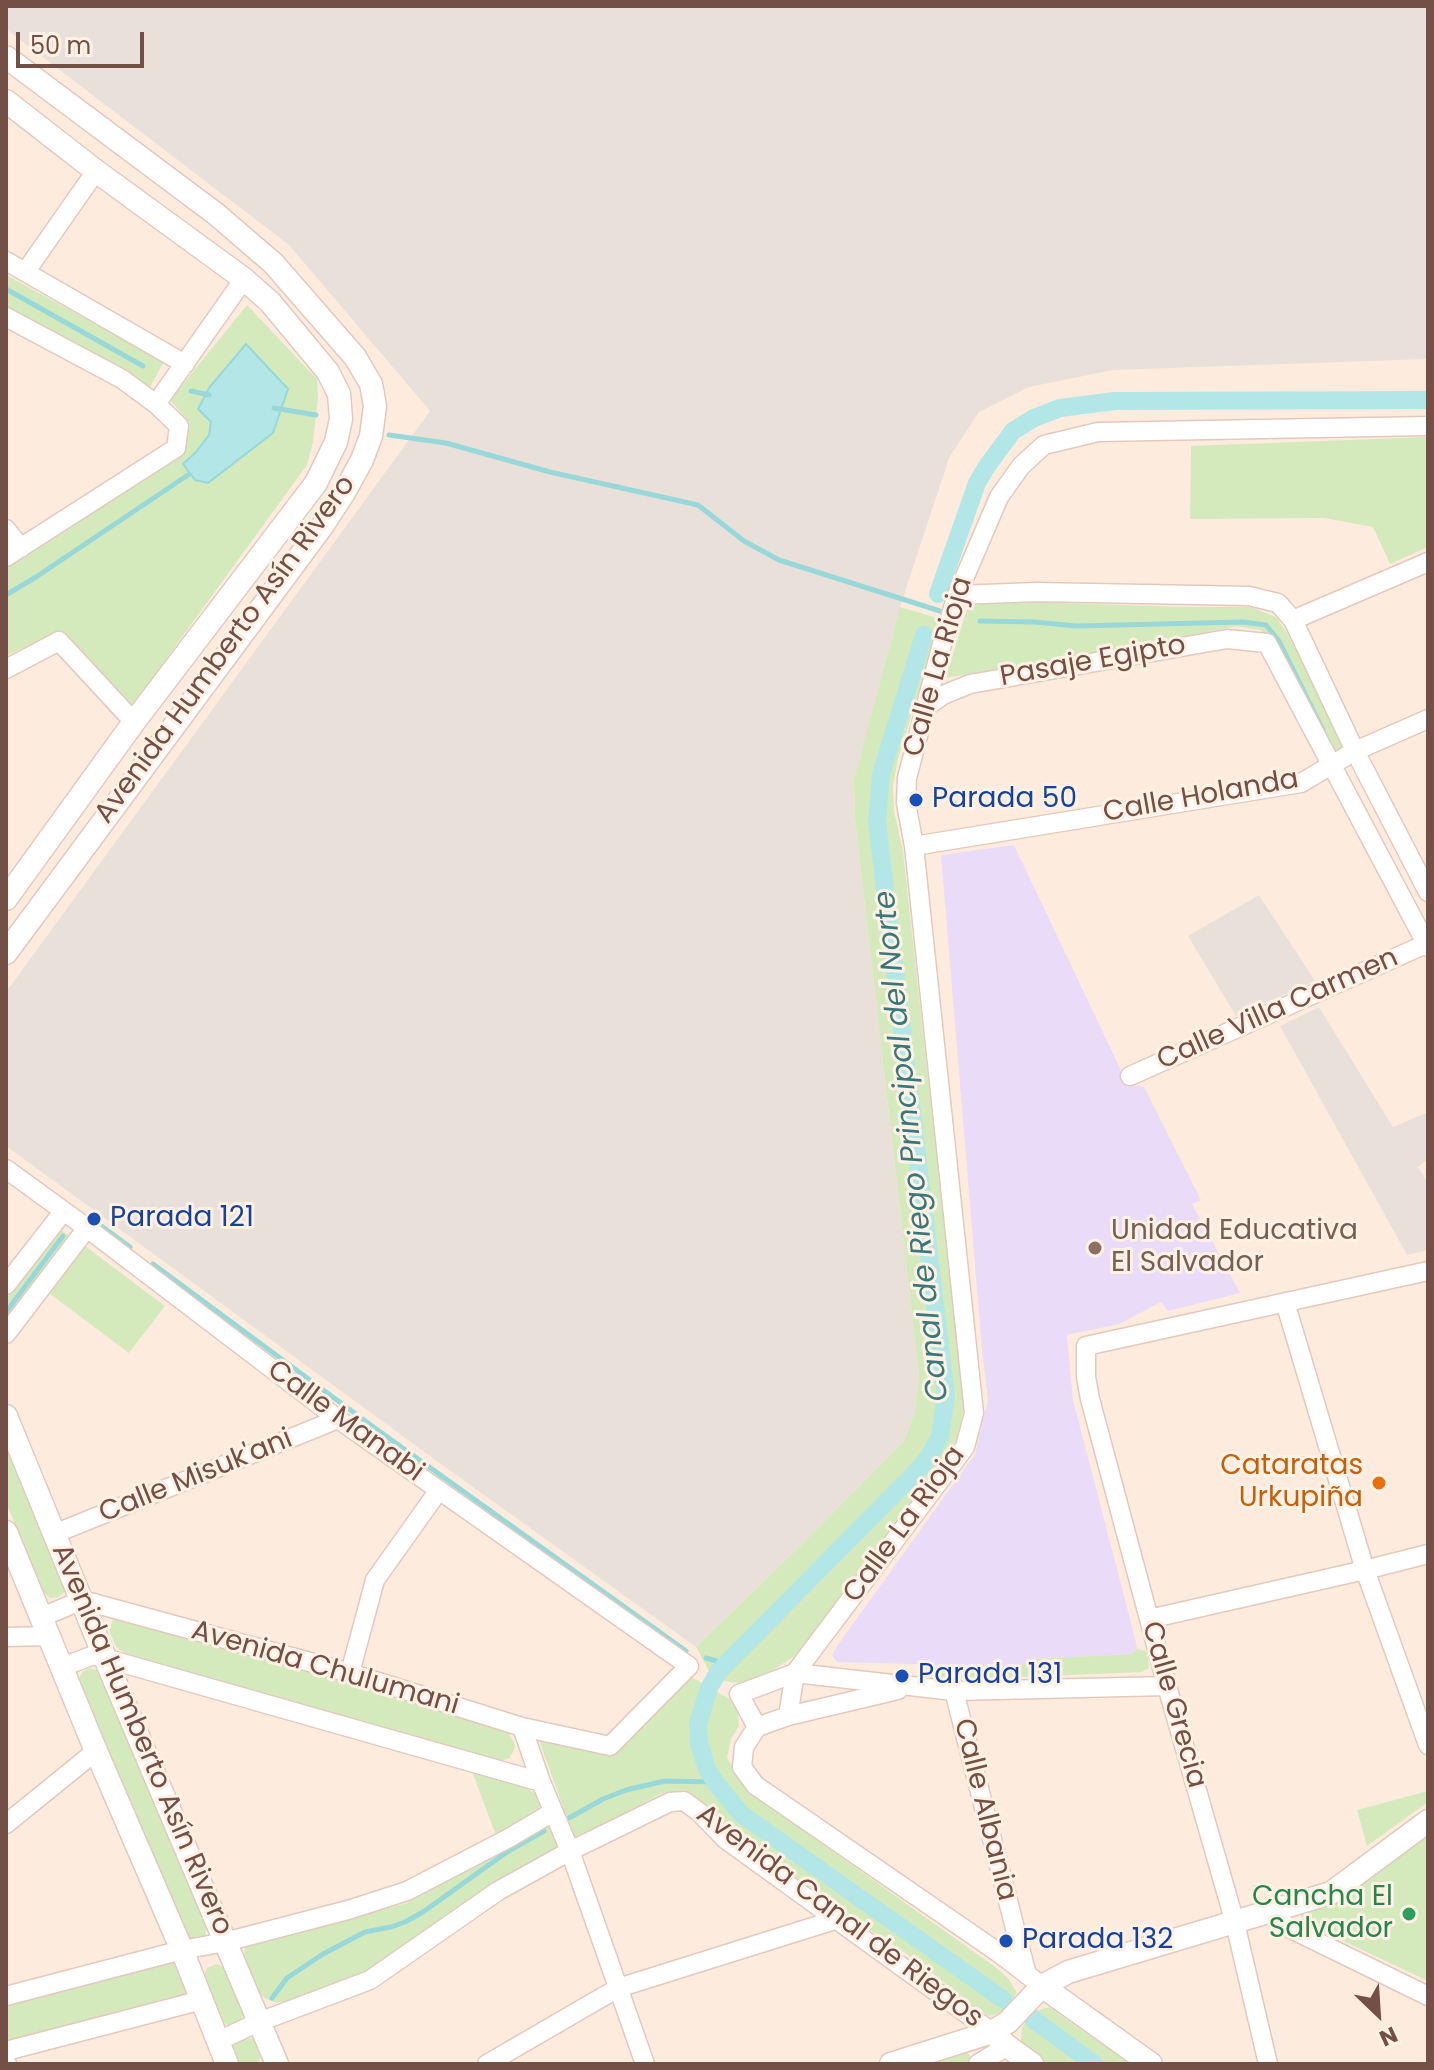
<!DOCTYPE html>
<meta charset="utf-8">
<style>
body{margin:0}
#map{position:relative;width:1434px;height:2070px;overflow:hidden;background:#fdecde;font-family:Poppins,sans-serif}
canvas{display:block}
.frame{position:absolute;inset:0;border:8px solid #734f45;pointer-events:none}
.north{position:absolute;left:1338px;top:1974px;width:80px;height:80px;-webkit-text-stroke:6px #fff1e5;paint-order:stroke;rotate:155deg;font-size:22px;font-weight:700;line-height:32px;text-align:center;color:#734f45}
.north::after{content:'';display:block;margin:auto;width:28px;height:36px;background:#734f45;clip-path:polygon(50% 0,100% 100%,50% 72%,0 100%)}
.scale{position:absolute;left:16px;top:32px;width:128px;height:36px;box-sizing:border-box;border:4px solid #734f45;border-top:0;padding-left:10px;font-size:24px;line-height:28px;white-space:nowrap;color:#734f45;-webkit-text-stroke:6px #fff1e5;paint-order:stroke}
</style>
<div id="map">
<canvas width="1434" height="2070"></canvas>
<div class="frame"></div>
<div class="north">N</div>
<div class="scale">50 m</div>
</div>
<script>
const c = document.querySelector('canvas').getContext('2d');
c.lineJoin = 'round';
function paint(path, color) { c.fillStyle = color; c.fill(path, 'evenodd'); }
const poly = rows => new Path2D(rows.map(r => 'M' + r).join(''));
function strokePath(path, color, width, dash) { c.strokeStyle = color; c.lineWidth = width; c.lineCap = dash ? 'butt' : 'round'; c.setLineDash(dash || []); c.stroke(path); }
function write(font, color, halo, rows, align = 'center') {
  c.font = font + ' Poppins,sans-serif'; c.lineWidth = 6; c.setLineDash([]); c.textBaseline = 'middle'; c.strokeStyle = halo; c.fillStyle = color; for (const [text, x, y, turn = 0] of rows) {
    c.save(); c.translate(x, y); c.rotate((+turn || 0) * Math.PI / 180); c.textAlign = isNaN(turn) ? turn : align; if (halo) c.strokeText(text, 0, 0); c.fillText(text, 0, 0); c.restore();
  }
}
paint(poly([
 [6,6,1428,6,1428,359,1113,370,1029,387,979,412,949,458,900,607,854,780,855,819,919,1376,915,1411,904,1441,800,1546,696,1647,438,1462,6,1146,6,992,430,411,289,245,6,29],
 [1259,895,1315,981,1236,1016,1188,936],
 [1319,1007,1393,1127,1428,1112,1428,1159,1418,1167,1428,1183,1428,1250,1407,1255,1280,1026]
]), '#eae0da');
paint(poly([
 [1014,845,1127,1083,1144,1087,1201,1200,1192,1204,1240,1293,1168,1311,1161,1302,1119,1324,1067,1335,1073,1400,1135,1638,1137,1649,1131,1654,1033,1659,1017,1667,837,1662,832,1655,837,1646,975,1454,988,1400,982,1349,941,855]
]), '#eadbf9');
paint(poly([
 [6,275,164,362,150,387,6,309],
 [247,305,317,379,318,398,313,442,307,465,132,706,60,631,6,656,6,568,184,455,190,423,170,400],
 [1428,437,1428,547,1390,564,1373,527,1324,518,1190,519,1191,446],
 [970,600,1185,607,1251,607,1276,617,1287,633,1345,746,1329,755,1272,641,1260,630,1236,626,1130,648,945,678],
 [900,607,941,619,898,759,893,786,894,811,903,851,964,1407,958,1435,947,1460,795,1656,765,1675,738,1683,724,1681,709,1671,696,1647,800,1546,904,1441,915,1411,919,1376,855,819,854,779],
 [60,1229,70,1237,6,1321,6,1299],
 [85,1246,165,1306,129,1353,50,1294],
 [6,1438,66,1591,59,1597,50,1598,43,1592,6,1502],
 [123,1617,505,1728,514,1742,515,1747,510,1758,498,1762,125,1653,116,1647,109,1630,113,1620],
 [1137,1649,1146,1651,1148,1658,1149,1668,1142,1672,929,1681,923,1675,922,1665,1017,1667,1033,1659,1131,1654],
 [90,1668,99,1671,102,1675,206,1925,206,1934,203,1938,195,1942,186,1939,78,1681,82,1672],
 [691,1677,737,1703,739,1726,731,1739,727,1758,742,1782,759,1799,994,1966,1008,1978,1017,1993,1003,2012,989,2016,973,2005,908,1955,844,1913,726,1824,700,1800,684,1790,662,1793,575,1840,539,1740,610,1755],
 [472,1771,519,1784,538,1795,542,1806,496,1836],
 [1428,1791,1428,1802,1367,1846,1357,1810],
 [553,1824,559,1844,557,1850,380,1966,354,1979,286,2002,274,2002,266,1999,261,1995,244,1955,245,1947,249,1945,407,1903],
 [1428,1830,1428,1981,1303,1922,1301,1914],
 [173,1961,176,1963,187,1991,180,1998,6,2043,6,2003],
 [216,1964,225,1967,244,2012,241,2021,232,2025,227,2025,219,2018,203,1978,207,1968],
 [1049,2007,1130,2064,1041,2064,1027,2052,1021,2040,1022,2027,1035,2011],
 [255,2038,262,2053,258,2063,240,2064,230,2042],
 [963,2051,967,2052,971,2057,965,2064,927,2064]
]), '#d5eabc');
const water = poly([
 [246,344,288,389,273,433,208,483,195,480,183,464,196,452,209,435,211,422,198,409,209,388,246,344]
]);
paint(water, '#b2e6e7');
strokePath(water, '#98d8d9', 2);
strokePath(poly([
 [6,289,143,366],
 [191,391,209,395],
 [274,408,316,415],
 [389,435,446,443,550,472,698,505,744,541,779,560,940,611],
 [6,595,36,577,188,475],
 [980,621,1035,622,1076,626,1243,622,1266,625,1279,641,1323,730],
 [100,1225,130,1247],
 [153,1264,372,1426,686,1651],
 [6,1312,63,1236],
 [706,1658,726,1664],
 [569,1818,603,1799,626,1790,665,1781,715,1782],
 [272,1998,287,1978,323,1954,365,1932,391,1927,405,1922,423,1912,507,1852,544,1831]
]), '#98d8d9', 5);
strokePath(poly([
 [938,594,977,483,987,466,1013,431,1034,418,1060,408,1115,401,1428,400],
 [924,635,881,774,877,822,946,1396,940,1436,929,1457,916,1472,719,1671,709,1688,698,1724,699,1743,707,1769,715,1782,741,1814,1004,2000],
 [1033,2019,1094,2064]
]), '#b2e6e7', 18);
const minor = poly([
 [6,261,185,364],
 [26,271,96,171],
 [6,317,122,379,156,404,179,426,176,448,6,557],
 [156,404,244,279],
 [6,529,21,548],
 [957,595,1037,592,1249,596,1278,603,1293,620,1355,751,1428,892],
 [1293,620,1428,562],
 [6,669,59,641,134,722],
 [925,708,943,695,970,684,1227,639,1267,643,1428,947],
 [914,846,1301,783,1355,751,1428,719],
 [1130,1076,1426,944],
 [6,1169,87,1228,338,1419,689,1666,610,1746,522,1727,350,1673,82,1600,42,1617],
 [6,1285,63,1212],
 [1285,1302,1365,1570,1428,1745],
 [6,1334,87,1228],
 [54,1534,338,1419],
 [1149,1619,1365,1570,1428,1554],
 [6,1637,50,1636],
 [62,1667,94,1655,541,1782],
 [350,1673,375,1580,439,1490],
 [954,1691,1027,1975],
 [788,1716,795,1673,965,1447,974,1413,914,846,906,803,907,778,942,644,957,595,999,497,1021,466,1044,445,1098,432,1428,426],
 [522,1727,541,1782,570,1851,645,2064],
 [757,1727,739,1694,795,1673,954,1691,1167,1686],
 [757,1727,744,1747,742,1767,755,1785,999,1953,1042,1986],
 [757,1727,788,1716,898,1690],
 [6,1824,96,1751],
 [1277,1910,1281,1920,1287,1927,1428,1996],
 [6,1996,182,1950,225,1942,348,1910,407,1891,509,1838,553,1812],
 [218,2041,259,2022,370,1980,498,1891,570,1851,670,1802,684,1801,699,1812,725,1839,992,2032],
 [6,2051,202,2000],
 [6,2063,7,2064],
 [487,2064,618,1988,838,1919],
 [978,2064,1007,2046],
 [1268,2064,1235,1923,1167,1686,1090,1399,1086,1377,1086,1346,1428,1271]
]);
const tertiary = poly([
 [6,57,216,214,273,263,355,357,371,384,375,406,371,436,362,460,345,491,323,525,6,953],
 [6,101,96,171,244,279,270,302,328,372,339,394,341,419,336,442,316,483,134,722,6,899],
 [6,1416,105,1658,277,2064],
 [6,1532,96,1751,182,1950,227,2064],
 [1042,1986,1151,2064],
 [992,2032,1007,2046,1032,2064],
 [891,2064,992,2032,1008,2022,1042,1986,1068,1972,1331,1893,1428,1821]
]);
strokePath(minor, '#e3c9bd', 21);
strokePath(tertiary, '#e3c9bd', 25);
strokePath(minor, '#fff', 18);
strokePath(tertiary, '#fff', 22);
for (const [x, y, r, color] of [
 [916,800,8,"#1a4fb4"],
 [94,1219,8,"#1a4fb4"],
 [1095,1248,8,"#8d6e63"],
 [1379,1483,8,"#e8710a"],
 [902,1676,8,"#1a4fb4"],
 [1409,1914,8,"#2e9e5b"],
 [1006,1941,8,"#1a4fb4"]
]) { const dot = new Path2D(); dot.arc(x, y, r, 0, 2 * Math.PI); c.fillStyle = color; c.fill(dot); strokePath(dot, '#fff1e5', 3); }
write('28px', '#734f45', '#fff1e5', [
 ["Avenida Humberto Asín Rivero",226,650,-54],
 ["Pasaje Egipto",1093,662,-10],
 ["Calle La Rioja",939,667,-74],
 ["Calle Holanda",1201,797,-10],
 ["Calle Villa Carmen",1278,1010,-24],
 ["Calle Manabi",345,1422,36],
 ["Calle Misuk'ani",196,1477,-22],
 ["Calle La Rioja",905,1525,-54],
 ["Avenida Chulumani",325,1669,16],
 ["Calle Grecia",1173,1705,74],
 ["Avenida Humberto Asín Rivero",141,1740,67],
 ["Calle Albania",984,1810,76],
 ["Avenida Canal de Riegos",839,1917,37]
]);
write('28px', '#164399', '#fff1e5', [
 ["Parada 50",932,800],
 ["Parada 121",110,1219],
 ["Parada 131",918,1676],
 ["Parada 132",1022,1941]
], 'left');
write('28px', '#785e54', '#fff1e5', [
 ["Unidad Educativa",1111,1232],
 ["El Salvador",1111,1264]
], 'left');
write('28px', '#c56008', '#fff1e5', [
 ["Cataratas",1363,1467],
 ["Urkupiña",1363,1499]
], 'right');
write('28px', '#27864d', '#fff1e5', [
 ["Cancha El",1393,1898],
 ["Salvador",1393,1930]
], 'right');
write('italic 30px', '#39787a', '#fff1e5', [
 ["Canal de Riego Principal del Norte",913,1146,-96]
]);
</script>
